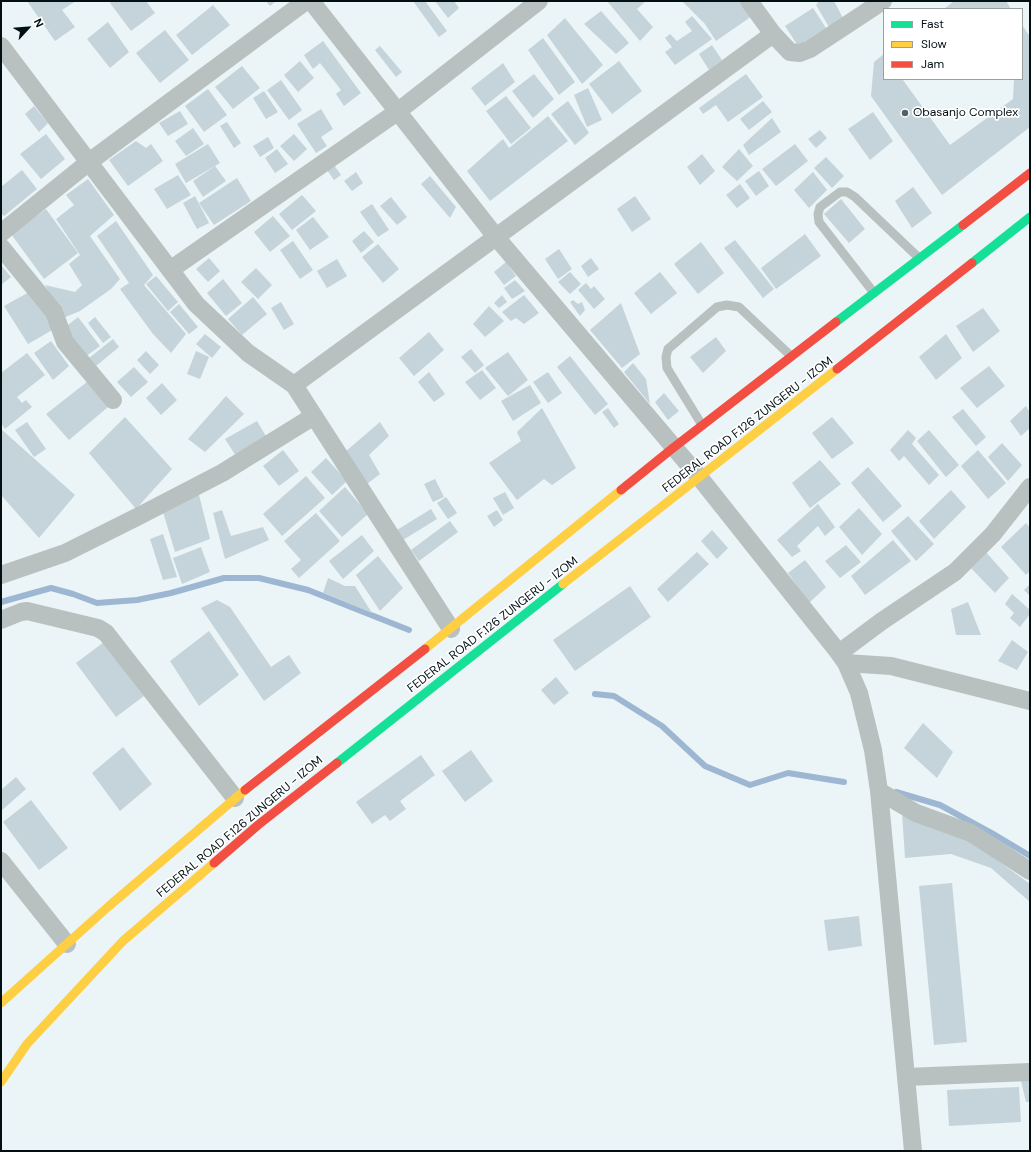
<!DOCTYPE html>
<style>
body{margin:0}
#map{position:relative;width:1031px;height:1152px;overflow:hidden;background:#ebf4f6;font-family:"DM Sans",sans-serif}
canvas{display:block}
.frame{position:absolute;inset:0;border:2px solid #021014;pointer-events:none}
.legend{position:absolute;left:883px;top:8px;width:140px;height:72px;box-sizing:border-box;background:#fff;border:1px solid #9a9fa1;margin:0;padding:5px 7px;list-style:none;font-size:12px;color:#021014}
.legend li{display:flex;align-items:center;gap:8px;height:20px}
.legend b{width:20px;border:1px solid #9a9fa1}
.north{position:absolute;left:8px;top:8px;width:40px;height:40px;-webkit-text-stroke:3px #fff;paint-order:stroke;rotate:64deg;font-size:11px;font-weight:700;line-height:16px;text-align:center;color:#021014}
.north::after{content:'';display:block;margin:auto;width:14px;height:18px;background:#021014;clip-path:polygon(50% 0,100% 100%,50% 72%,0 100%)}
</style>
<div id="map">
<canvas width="1031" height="1152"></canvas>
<div class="frame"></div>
<ul class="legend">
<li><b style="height:5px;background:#16e098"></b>Fast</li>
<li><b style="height:5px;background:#ffcf43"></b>Slow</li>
<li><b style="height:5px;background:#f24e42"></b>Jam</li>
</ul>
<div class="north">N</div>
</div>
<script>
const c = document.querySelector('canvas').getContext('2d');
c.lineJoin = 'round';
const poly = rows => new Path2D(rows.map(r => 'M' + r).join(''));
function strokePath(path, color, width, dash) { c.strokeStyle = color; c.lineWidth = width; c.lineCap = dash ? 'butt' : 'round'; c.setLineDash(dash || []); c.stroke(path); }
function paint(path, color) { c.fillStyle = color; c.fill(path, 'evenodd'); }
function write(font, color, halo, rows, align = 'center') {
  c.font = font + ' "DM Sans",sans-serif'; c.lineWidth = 3.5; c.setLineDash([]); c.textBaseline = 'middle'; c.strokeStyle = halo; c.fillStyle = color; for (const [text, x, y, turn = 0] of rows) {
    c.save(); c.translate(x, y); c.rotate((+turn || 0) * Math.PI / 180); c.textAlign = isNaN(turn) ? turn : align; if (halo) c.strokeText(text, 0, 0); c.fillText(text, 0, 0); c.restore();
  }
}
strokePath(poly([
 [1,602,51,588,73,594,97,603,137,600,171,593,224,578,259,578,308,590,409,630],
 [595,694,614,696,662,726,705,766,750,785,788,773,844,782],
 [896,792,940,805,995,835,1030,856]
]), '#9db7d3', 6);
paint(poly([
 [27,1,76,1,62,10,75,27,55,41],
 [112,1,146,1,155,13,131,31,110,3],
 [266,1,276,1,270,6],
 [413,1,425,1,447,31,439,37],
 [435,1,454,1,459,8,448,18],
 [607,1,646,1,637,9,653,27,640,41],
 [682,1,740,1,752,16,716,41,705,24],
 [819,1,834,1,843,18,829,27,816,5],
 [954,1,1006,1,1011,9,944,9],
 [213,5,230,25,192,55,176,35],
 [813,8,826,28,798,46,785,26],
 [601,11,629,43,616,54,584,24],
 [692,16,712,39,675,65,665,52,672,47,665,38,670,34,677,41,692,31,685,22],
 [565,18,603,65,582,84,547,35],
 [108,22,129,52,110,68,87,39],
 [1022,25,1030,37,1030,127,942,195,871,96,874,62,884,54,884,79,904,79,903,80,950,145,1013,99,1014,79,1022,79],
 [165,30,189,60,160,83,136,53],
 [543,38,575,82,559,95,528,50],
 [323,41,361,93,344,106,336,94,341,90,320,63,313,69,304,55],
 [712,45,722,60,709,70,699,54],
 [380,46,402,72,396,77,375,50],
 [300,61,314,78,298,92,284,75],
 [619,61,642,91,612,114,589,84],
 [503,63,515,82,485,106,471,88],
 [242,66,260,88,233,109,215,87],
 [534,74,554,99,533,118,512,91],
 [746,74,763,97,728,122,716,105,703,114,699,108],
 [281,80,302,110,289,120,267,90],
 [588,88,602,120,587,127,574,95],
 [208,89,227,115,204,132,185,106],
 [264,91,278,112,266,119,253,98],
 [506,96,531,128,511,144,486,111],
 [568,101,589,133,575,145,551,114],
 [763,101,772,112,749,130,740,119],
 [34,106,48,123,39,132,25,114],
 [321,109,333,129,321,137,327,146,316,153,297,124],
 [180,111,188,124,168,136,159,123],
 [873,112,893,141,870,160,848,129],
 [548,116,568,141,490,201,467,171,503,139,509,148],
 [772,118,781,132,749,155,743,145],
 [227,122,241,143,234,148,220,126],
 [193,128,204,144,186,156,175,141],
 [820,130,827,138,816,148,808,139],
 [46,134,65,159,41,179,20,154],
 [294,134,307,149,294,161,280,146],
 [268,137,274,148,260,157,253,146],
 [136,141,146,148,151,144,163,161,128,186,109,160],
 [208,144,220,163,186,183,175,164],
 [795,144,808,161,776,186,762,169],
 [277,149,288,164,275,173,265,158],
 [739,149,753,166,737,181,722,167],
 [702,154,715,171,700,185,687,167],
 [826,157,844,176,832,188,814,168],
 [334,165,341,175,334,180,327,170],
 [215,166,226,181,203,197,193,181],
 [22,170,37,189,4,216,1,213,1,187],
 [759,171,769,186,756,196,745,181],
 [356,172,363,183,352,191,344,181],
 [813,172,827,190,809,208,794,190],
 [178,175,191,195,167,209,154,189],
 [430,176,456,207,450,218,421,184],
 [237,178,251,201,214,225,199,203],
 [88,179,114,215,90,236,120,279,111,289,80,311,63,318,45,285,75,292,82,285,69,264,80,255,56,219,74,205,66,195],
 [740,184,750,198,737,208,726,195],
 [913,187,932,213,912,228,895,201],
 [302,195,316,211,292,230,279,214],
 [195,196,209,223,197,229,183,203],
 [635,196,651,219,632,232,617,209],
 [391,197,407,217,397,225,380,206],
 [841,199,865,229,849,243,824,214],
 [372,204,389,230,378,237,360,212],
 [46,209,78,253,44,279,11,234],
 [273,216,290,236,270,252,254,232],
 [313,217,329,237,310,250,296,230],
 [116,221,153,275,144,285,186,334,171,353,153,334,120,289,129,283,97,236],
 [364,231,374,242,361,253,352,241],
 [805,234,821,256,776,289,761,268],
 [735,240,774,289,763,298,724,248],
 [293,241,313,270,300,279,280,250],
 [701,242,724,273,698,294,674,264],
 [378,244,399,269,383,283,362,257],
 [559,249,572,269,558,279,545,259],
 [209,258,220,271,208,282,196,269],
 [591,258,599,269,588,277,581,266],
 [337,259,347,276,327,288,317,271],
 [506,262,516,276,504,285,494,272],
 [1,265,11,277,1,285],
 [256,268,272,285,258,299,241,282],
 [570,272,581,284,570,294,558,282],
 [660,272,677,293,651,314,634,293],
 [156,276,178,302,168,311,146,284],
 [223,279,242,303,226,316,207,293],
 [515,280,525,291,512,299,504,288],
 [586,283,591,289,594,286,605,299,594,309,578,290],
 [31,291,54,329,28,344,4,306],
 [502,295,507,302,499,308,494,303],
 [524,295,539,313,524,324,516,318,511,321,502,312],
 [253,297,267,314,242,335,228,319],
 [573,300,578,304,582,302,585,310,580,316,570,302],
 [281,302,294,324,284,330,271,308],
 [621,303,640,354,622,368,590,330],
 [179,304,198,327,189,334,170,312],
 [489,306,504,321,485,337,473,324],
 [983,308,1000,331,973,352,956,326],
 [78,317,100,346,85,357,63,329],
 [95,317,111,337,103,343,88,323],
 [429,332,444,350,414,376,399,358],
 [205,334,221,347,212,358,196,344],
 [946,334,962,358,936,380,919,357],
 [716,337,726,351,703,373,690,357],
 [113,339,119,347,96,366,89,358],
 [51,341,69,366,53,380,34,353],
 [471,349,484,365,475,373,461,357],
 [146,351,159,365,150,374,137,360],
 [196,351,209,357,200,379,187,374],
 [508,352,528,380,508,396,485,368],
 [27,353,45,375,17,397,22,403,26,400,32,407,5,429,1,423,1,373],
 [570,356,608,404,595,415,557,367],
 [633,363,646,379,650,404,624,372],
 [989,366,1005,386,977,408,960,388],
 [134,367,148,382,131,397,117,382],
 [482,370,496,388,480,400,465,382],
 [429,372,445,394,434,402,418,382],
 [548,372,562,393,548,403,533,382],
 [87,382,108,407,69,440,46,414],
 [162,383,177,400,161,415,146,398],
 [530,385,541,403,513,421,501,401],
 [664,393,679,411,668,420,655,402],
 [226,396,244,414,205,452,188,439],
 [1026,406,1030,413,1030,428,1021,436,1010,421],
 [542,408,576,468,552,485,544,479,517,500,489,463,521,441,517,432],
 [608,408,619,424,614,428,602,412],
 [963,409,986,437,976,446,952,417],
 [125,417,172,469,136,509,89,453],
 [832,417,854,443,832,459,812,433],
 [257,421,267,438,236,456,225,439],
 [27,422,46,449,34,457,15,430],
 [380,422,389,436,369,455,380,474,367,484,345,452],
 [1,429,75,495,39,538,1,495],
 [908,430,916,438,912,444,939,475,929,485,904,456,899,461,890,450],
 [929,430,959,465,946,477,917,441],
 [1002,443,1022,465,1008,481,988,457],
 [283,450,299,471,279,486,263,466],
 [978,450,1006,483,988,499,961,466],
 [326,458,347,481,332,495,311,472],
 [820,460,841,484,810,508,792,483],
 [868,467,902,506,883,522,851,483],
 [306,476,325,498,282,536,263,514],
 [435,479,444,497,433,502,424,484],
 [345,487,368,514,342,537,319,511],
 [951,490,966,507,934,539,919,521],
 [198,491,210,539,175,552,163,512],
 [505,492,514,508,503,515,493,498],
 [446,497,457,513,448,519,437,503],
 [818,504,835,527,825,536,818,526,797,546,801,551,792,557,777,540],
 [859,508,882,534,862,555,839,527],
 [431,509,437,519,403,540,397,530],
 [222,510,231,536,263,527,269,540,225,559,213,513],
 [497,510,503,520,494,527,487,516],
 [316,513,340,541,299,578,291,569,301,560,284,541],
 [908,516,934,544,916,561,891,531],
 [450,521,458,532,419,561,411,550],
 [1026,523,1030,528,1030,571,1026,575,1001,547],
 [712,530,728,548,717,559,701,541],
 [163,534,177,577,163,580,150,539],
 [362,535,374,551,343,579,329,561],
 [893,540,911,561,865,595,851,576],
 [846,545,861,562,840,578,825,561],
 [201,547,210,572,182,584,173,558],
 [984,550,1009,578,995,593,969,566],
 [697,552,709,564,668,602,657,589],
 [378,556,403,588,380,611,356,575],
 [805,560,826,587,809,603,788,573],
 [328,578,345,586,355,586,372,613,323,593],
 [1030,584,1030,596,1024,590],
 [630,586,651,617,575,671,553,640],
 [1012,594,1030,610,1030,614,1020,627,1010,618,1014,613,1005,604],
 [217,600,230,607,271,667,289,655,301,673,264,701,201,608],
 [968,602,981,635,956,635,951,609],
 [209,631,239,675,199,706,170,661],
 [1012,640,1028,652,1017,670,998,661],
 [104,642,144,696,116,717,76,663],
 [556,677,569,693,554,705,541,690],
 [923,723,953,752,937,778,904,748],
 [123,747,152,784,120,811,92,773],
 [471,750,493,781,465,802,442,771],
 [421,755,435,775,400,801,406,809,390,821,385,815,372,824,356,802],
 [16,777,26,789,1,811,1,790],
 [31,800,68,848,39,870,3,822],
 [902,813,967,838,1030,884,1030,902,991,868,951,854,905,858],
 [952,883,967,1042,934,1045,919,886],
 [859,916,862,946,828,951,824,920],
 [1020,1077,1030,1077,1030,1102,1026,1102],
 [1019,1087,1021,1122,949,1126,947,1090]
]), '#c5d4da');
strokePath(poly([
 [874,293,819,222,818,214,820,207,840,192,847,192,855,197,919,258],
 [702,425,667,368,666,357,668,349,717,307,727,305,739,307,791,356]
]), '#b9c0c0', 9);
strokePath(poly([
 [311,1,496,237,700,478,839,653,846,663,859,693,873,750,879,791,913,1151],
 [749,1,773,34,790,52,800,53,810,49,883,1],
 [1,46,196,304,248,353,294,385,451,629],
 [1,233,89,162,306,1],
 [1,247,54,312,65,342,113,400],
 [170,270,397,112,539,1],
 [294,385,773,34],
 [1,575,65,553,139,516,222,473,314,416],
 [1,620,21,612,27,611,98,628,106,633,235,798],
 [839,653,882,621,955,572,993,534,1030,487],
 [846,663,891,666,1030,701],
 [879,791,916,813,971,833,1030,871],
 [1,861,67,944],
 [906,1077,1030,1072]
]), '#b9c0c0', 18);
strokePath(poly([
 [972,263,1030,217],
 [836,322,963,225],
 [337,763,563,584]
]), '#16e098', 9);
strokePath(poly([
 [563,584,837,369],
 [425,649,621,490],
 [1,1003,109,906,245,790],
 [1,1082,27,1044,123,941,214,863]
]), '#ffcf43', 9);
strokePath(poly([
 [963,225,1030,173],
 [837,369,972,263],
 [621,490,673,448,836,322],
 [245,790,425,649],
 [214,863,258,825,337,763]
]), '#f24e42', 9);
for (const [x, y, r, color] of [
 [905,113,4,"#546063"]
]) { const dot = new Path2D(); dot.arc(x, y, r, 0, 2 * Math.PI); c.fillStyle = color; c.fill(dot); strokePath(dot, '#fff', 1.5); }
write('12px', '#021014', '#fff', [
 ["Obasanjo Complex",913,113]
], 'left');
write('12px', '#021014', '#fff', [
 ["FEDERAL ROAD F.126 ZUNGERU - IZOM",748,425,-38],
 ["FEDERAL ROAD F.126 ZUNGERU - IZOM",493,625,-38],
 ["FEDERAL ROAD F.126 ZUNGERU - IZOM",240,827,-40]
]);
</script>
